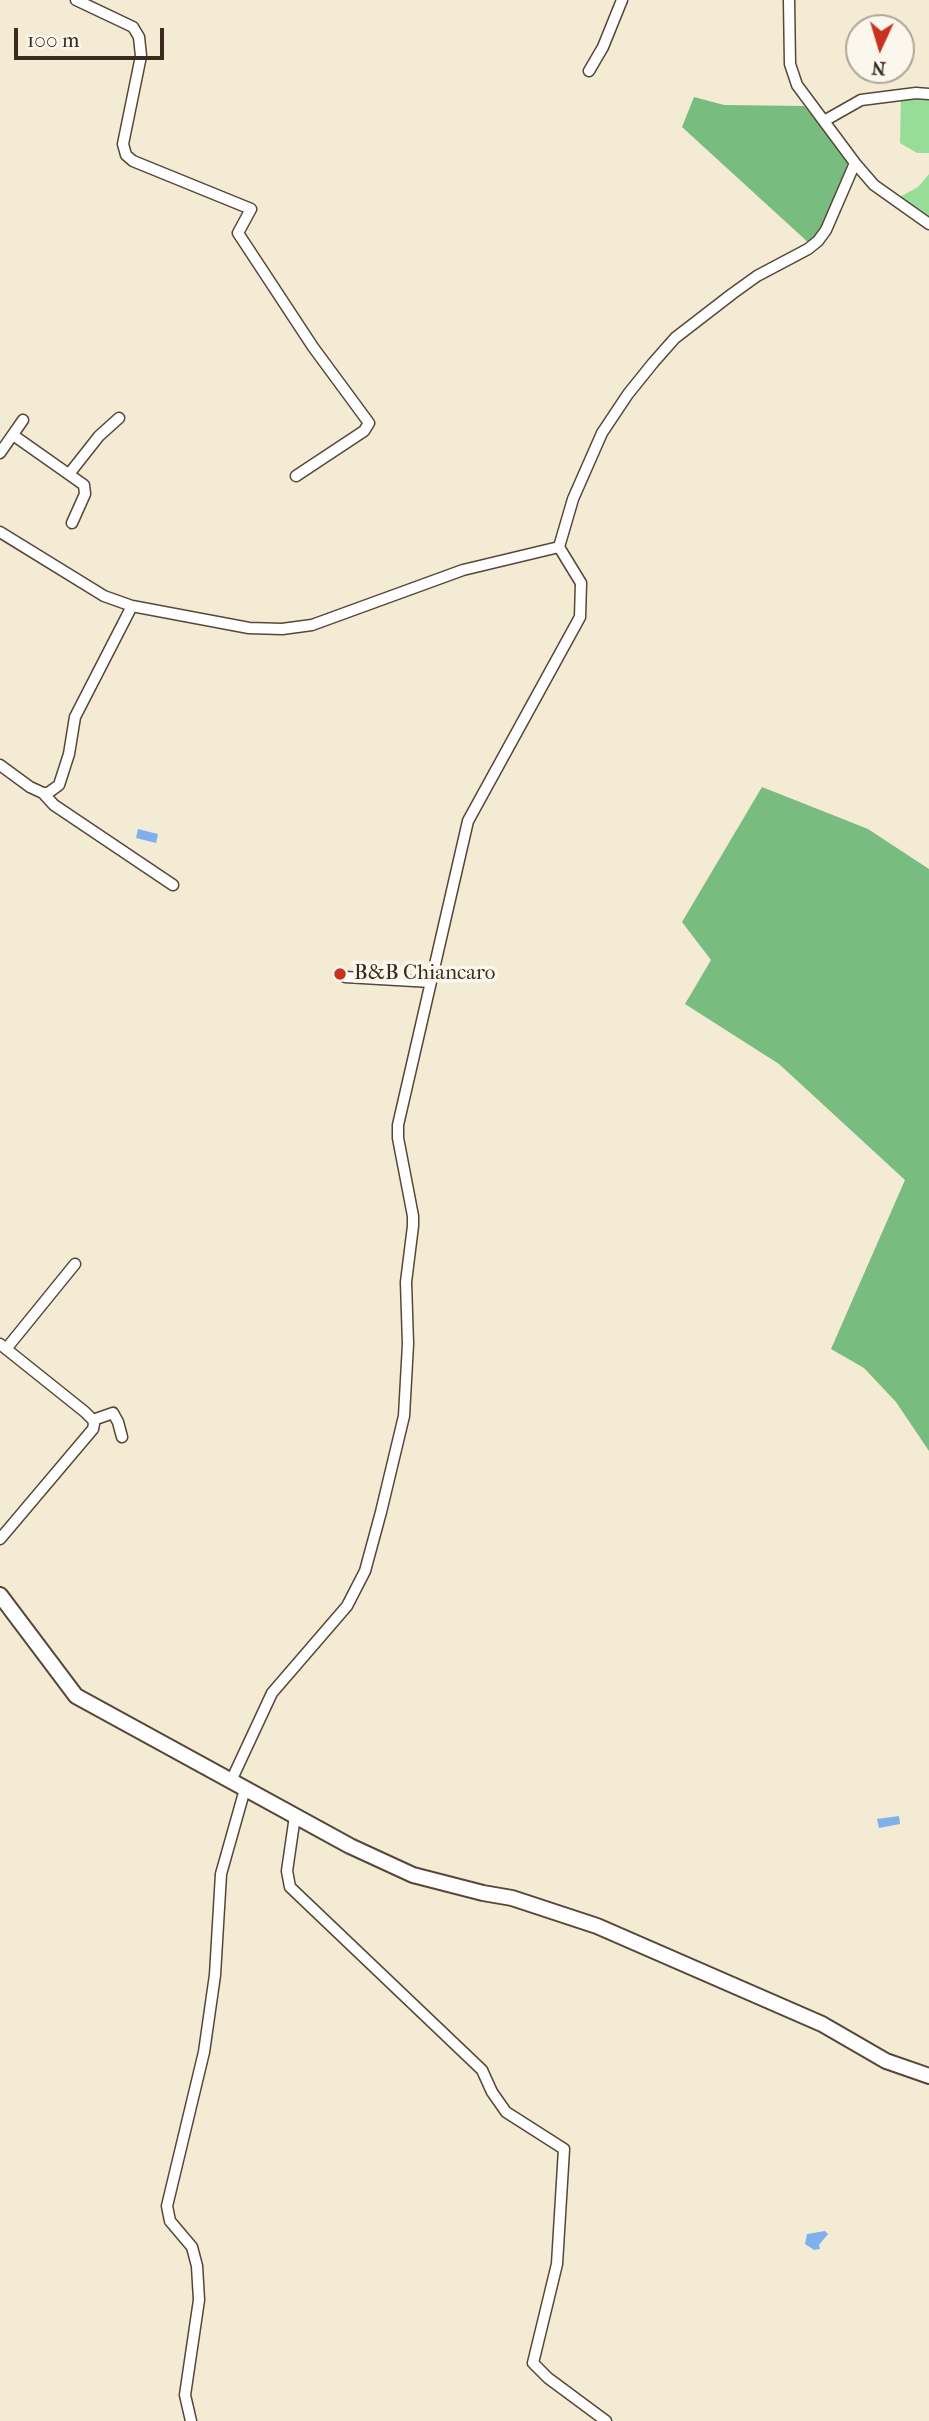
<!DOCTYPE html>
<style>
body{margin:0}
#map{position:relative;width:929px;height:2421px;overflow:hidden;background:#f3ebd4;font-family:"IM FELL French Canon",serif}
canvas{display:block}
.north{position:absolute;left:845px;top:14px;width:70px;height:70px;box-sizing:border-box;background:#fbf7ec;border:2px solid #aea59a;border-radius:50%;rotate:184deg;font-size:19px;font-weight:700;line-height:28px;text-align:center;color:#3b2a1e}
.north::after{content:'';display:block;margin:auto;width:24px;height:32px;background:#c8321e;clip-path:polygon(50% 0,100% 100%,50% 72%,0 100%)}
.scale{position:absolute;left:14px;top:28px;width:150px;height:32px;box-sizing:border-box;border:4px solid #3b2a1e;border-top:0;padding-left:9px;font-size:21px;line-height:24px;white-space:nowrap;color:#3b2a1e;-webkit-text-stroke:5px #fbf7ec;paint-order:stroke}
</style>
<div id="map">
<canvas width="929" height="2421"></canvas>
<div class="north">N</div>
<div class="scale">100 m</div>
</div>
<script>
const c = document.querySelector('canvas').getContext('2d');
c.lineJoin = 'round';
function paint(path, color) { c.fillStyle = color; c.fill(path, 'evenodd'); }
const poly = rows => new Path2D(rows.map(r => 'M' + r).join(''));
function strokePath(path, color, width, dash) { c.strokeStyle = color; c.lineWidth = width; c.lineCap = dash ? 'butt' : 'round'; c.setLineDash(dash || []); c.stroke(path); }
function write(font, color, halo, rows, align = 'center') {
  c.font = font + ' "IM FELL French Canon",serif'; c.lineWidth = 7; c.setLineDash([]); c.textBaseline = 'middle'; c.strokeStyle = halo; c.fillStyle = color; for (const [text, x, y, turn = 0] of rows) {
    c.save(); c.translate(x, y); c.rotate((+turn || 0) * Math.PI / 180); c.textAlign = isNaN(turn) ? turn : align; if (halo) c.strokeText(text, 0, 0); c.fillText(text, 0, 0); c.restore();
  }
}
paint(poly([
 [901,95,929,96,929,153,917,153,900,143],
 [929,174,929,218,898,198,918,187]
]), '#97dd97');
paint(poly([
 [694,97,724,105,804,106,849,158,834,207,811,245,682,127],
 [762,787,868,829,929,869,929,1451,896,1402,864,1368,831,1349,905,1180,779,1064,685,1004,711,960,682,922]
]), '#79bc80');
paint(poly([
 [138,829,158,834,156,843,136,838],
 [899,1816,900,1824,879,1828,877,1819],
 [825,2231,828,2234,819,2245,820,2249,814,2250,805,2244,807,2234]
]), '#80b0eb');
const street = poly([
 [76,0,133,27,139,37,141,56,123,144,126,155,133,161,251,209,238,233,313,347,369,423,364,431,296,476],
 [789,0,790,64,797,85,855,163,874,185,929,224],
 [589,71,603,47,622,0],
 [824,121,861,100,916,93,929,94],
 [13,435,84,485,85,494,72,523],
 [0,453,23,420],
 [69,474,99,436,119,418],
 [0,532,104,596,132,606,249,628,282,629,312,625,463,570,559,547],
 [0,765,30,787,43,793,48,793,59,785,69,754,75,717,132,606],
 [43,793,54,805,173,885],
 [345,977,431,982],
 [0,1344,85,1412,93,1420,94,1424,93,1429,0,1539],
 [6,1349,75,1264],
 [93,1420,113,1413,118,1422,122,1437],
 [231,1781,272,1693,347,1606,365,1571,381,1512,404,1416,408,1344,406,1282,413,1226,413,1216,398,1138,398,1125,468,821,580,617,581,583,559,547,573,499,602,433,628,394,653,363,675,338,732,294,757,276,808,249,818,241,826,230,855,163],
 [295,1816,287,1871,290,1887,482,2070,492,2092,506,2112,564,2149,557,2264,533,2363,548,2378,606,2421],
 [191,2421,185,2395,199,2300,197,2266,192,2247,170,2221,167,2206,204,2052,215,1975,221,1874,245,1789]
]);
const secondary = poly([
 [0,1595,76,1696,350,1846,413,1875,483,1893,512,1898,597,1926,822,2024,886,2061,929,2076]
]);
strokePath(street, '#574739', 13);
strokePath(secondary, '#574739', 18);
strokePath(street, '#fff', 10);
strokePath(secondary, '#fff', 14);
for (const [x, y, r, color] of [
 [340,974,7,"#c8321e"]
]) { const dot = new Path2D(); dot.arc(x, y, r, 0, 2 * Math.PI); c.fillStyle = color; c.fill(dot); strokePath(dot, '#fbf7ec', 2.5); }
write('21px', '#3b2a1e', '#fbf7ec', [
 ["B&B Chiancaro",354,974]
], 'left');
</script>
